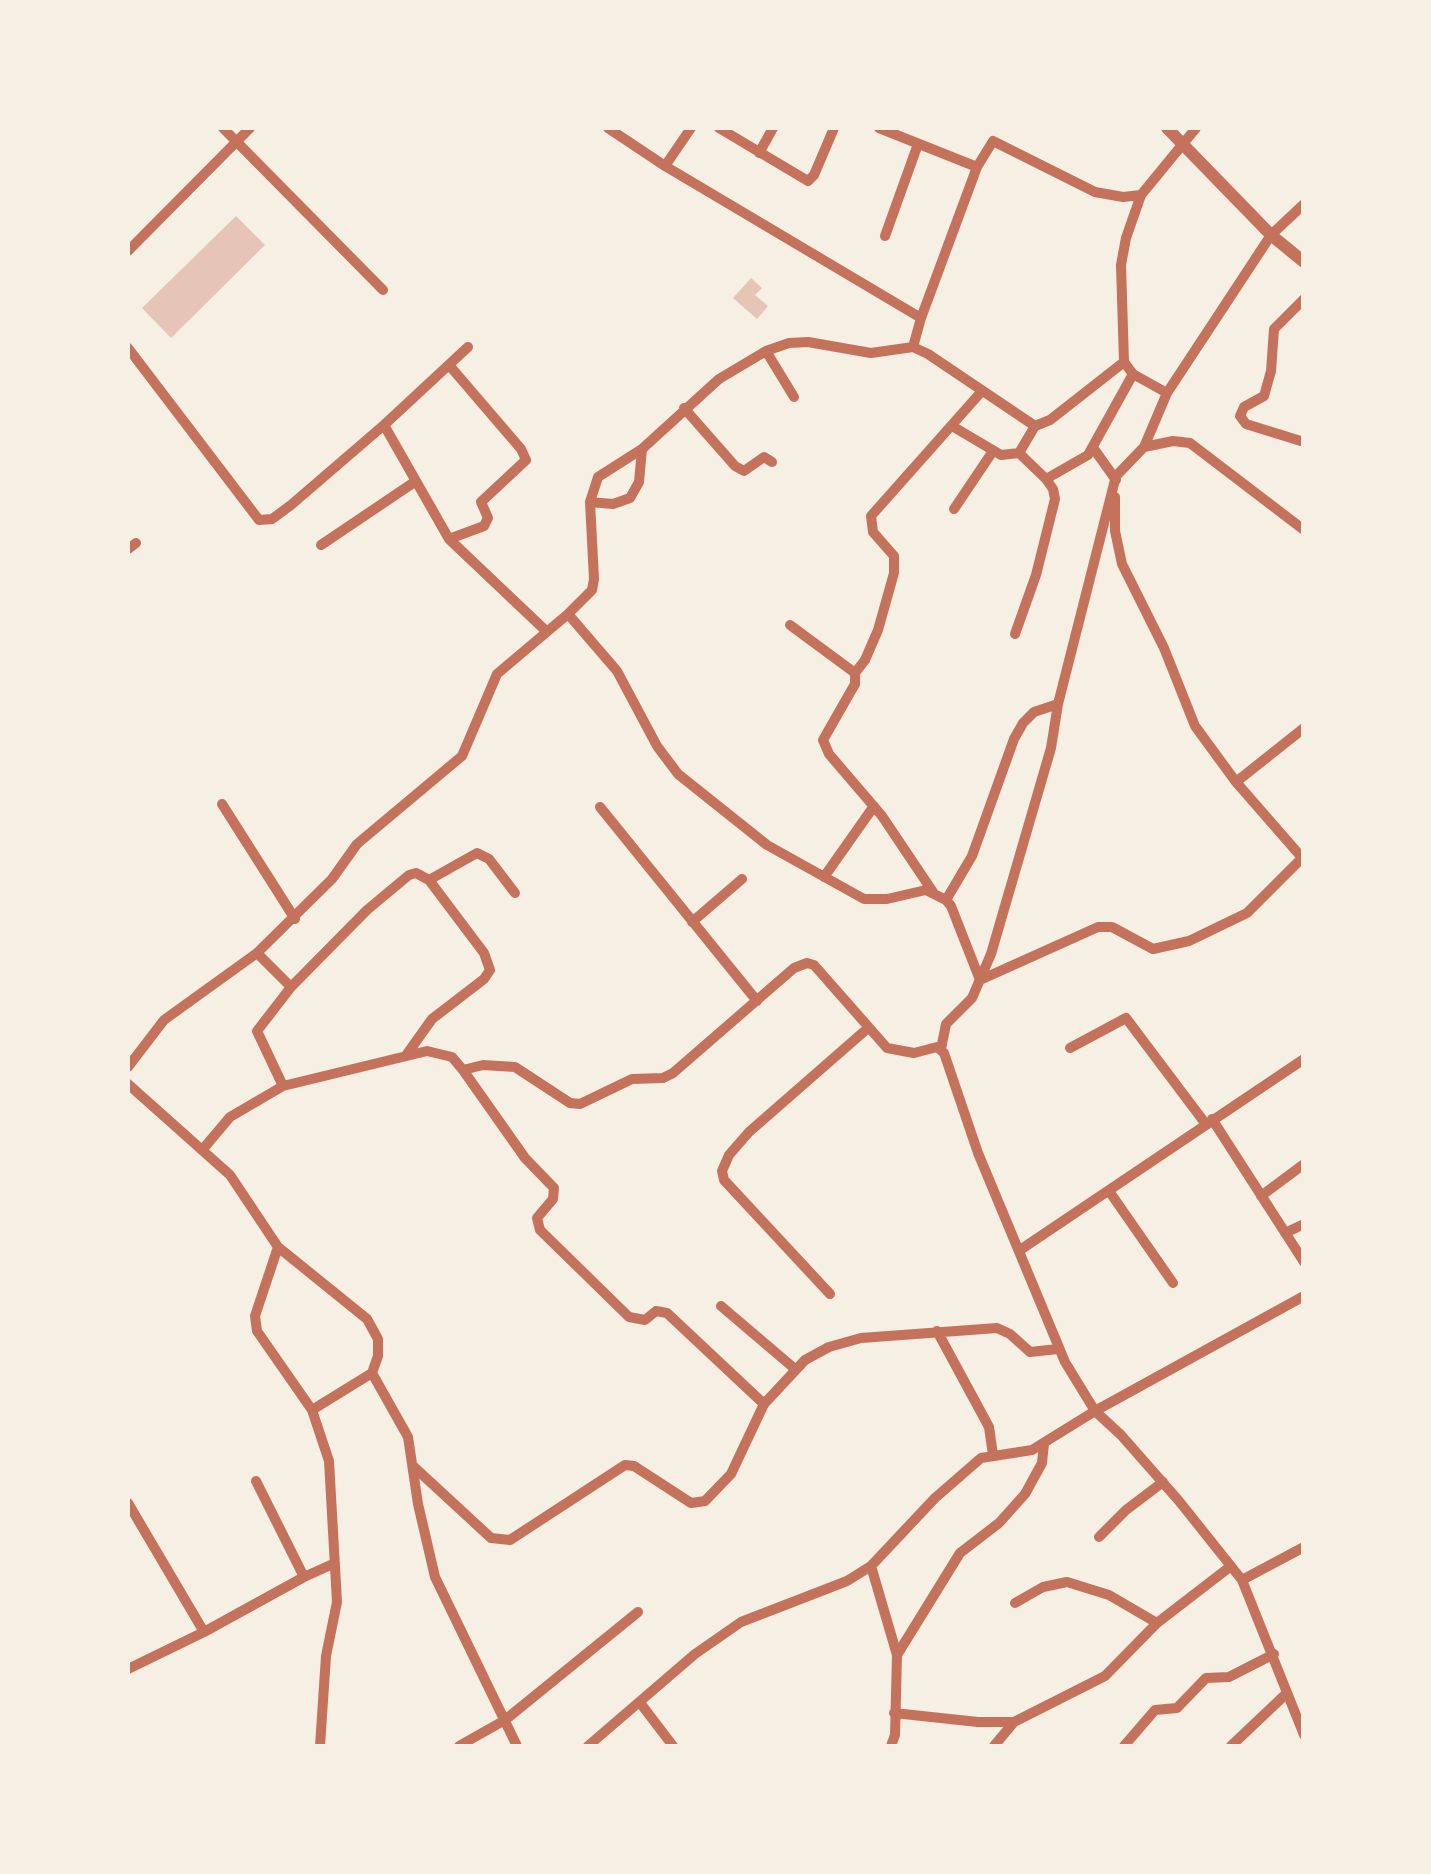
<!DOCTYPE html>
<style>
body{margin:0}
#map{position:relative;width:1431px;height:1874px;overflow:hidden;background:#f6efe4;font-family:"DejaVu Sans",sans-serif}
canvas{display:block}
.frame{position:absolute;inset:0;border:130px solid #f6efe4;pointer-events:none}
</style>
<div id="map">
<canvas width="1431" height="1874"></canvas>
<div class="frame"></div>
</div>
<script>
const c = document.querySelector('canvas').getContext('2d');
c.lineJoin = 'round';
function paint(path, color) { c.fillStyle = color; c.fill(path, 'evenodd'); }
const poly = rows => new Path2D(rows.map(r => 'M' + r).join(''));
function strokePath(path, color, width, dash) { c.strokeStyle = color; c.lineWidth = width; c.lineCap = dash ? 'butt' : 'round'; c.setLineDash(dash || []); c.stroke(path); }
paint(poly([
 [236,216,265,245,171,338,142,308],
 [751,278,762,288,755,295,768,306,757,319,733,298]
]), '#e6c5b7');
strokePath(poly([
 [223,128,383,290],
 [608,128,665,166,921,318,977,167,993,141,1095,192,1123,197,1141,195,1196,128],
 [719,128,808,181,814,175,834,128],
 [879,128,977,167],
 [759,153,773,128],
 [665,166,691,128],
 [885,236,918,144],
 [128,251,250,128],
 [1304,299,1274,329,1271,371,1264,396,1244,407,1240,416,1246,424,1304,442],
 [913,347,921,318],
 [128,348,259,520,272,519,291,505,384,425,449,539,546,631],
 [766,351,794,397],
 [1124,362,1121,265,1126,238,1141,195],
 [449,365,521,449,526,460,481,502,488,518,484,526,449,539],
 [684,408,735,466,744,471,764,457,772,462],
 [384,425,468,347],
 [952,426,1001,455,1019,453],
 [1144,447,1173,441,1190,443,1304,530],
 [1094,449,1116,480],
 [1046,479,1088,455,1133,374],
 [1115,497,1115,531,1122,564,1164,648,1195,726,1236,782,1304,860],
 [590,502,613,504,630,498,639,482,642,449],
 [954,509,993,451],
 [321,545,416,481],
 [128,549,136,543],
 [568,614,592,590,594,579,590,502,598,477,642,449,719,379,766,351,789,343,808,342,871,353,913,347,928,354,1035,426,1050,420,1124,362,1133,374,1167,393],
 [790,625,855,673,855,684,823,740,829,754,882,816,933,892],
 [1015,634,1036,575,1055,499,1053,489,1046,479,1019,453,1035,426],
 [855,673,865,660,878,630,894,573,894,556,873,532,871,516,982,391],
 [1236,782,1304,728],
 [222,804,295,919],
 [600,807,757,1001],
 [824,877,874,806],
 [946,900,972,856,1014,739,1023,723,1034,712,1058,704],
 [692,922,742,879],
 [257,953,291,987,367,910,409,875,416,873,429,880,477,853,489,859,515,893],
 [1070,1048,1126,1018,1205,1123],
 [941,1049,946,1024,972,998,991,954,1051,748,1058,704,1116,476,1144,447,1167,393,1271,235,1304,204],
 [407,1054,432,1019,484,979,490,970,484,953,429,880],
 [128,1067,164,1020,257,953,332,879,357,844,462,756,497,674,568,614,617,671,657,746,678,774,767,845,864,899,887,899,926,890,946,900,951,906,980,980,1098,927,1112,927,1153,949,1189,941,1247,913,1302,858],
 [463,1070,525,1158,554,1188,553,1199,537,1218,540,1230,629,1317,645,1320,656,1311,667,1313,764,1404,805,1360,829,1347,861,1338,997,1328,1010,1334,1030,1352,1058,1349],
 [128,1084,230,1175,278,1247,255,1316,257,1331,312,1410,329,1461,337,1602,326,1656,320,1746],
 [283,1086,257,1031,291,987],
 [1212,1119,1304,1262],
 [203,1149,230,1117,283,1086,427,1051,452,1057,463,1070,483,1065,515,1067,570,1103,580,1104,632,1079,663,1078,673,1073,794,968,807,963,814,965,887,1048,914,1053,937,1047,944,1053,978,1153,1065,1362,1095,1411,1121,1435,1179,1501,1242,1580,1304,1735],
 [1109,1191,1173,1283],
 [1261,1196,1304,1164],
 [1285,1233,1304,1224],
 [278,1247,367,1319,378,1339,378,1356,372,1373],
 [1020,1250,1304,1059],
 [830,1294,724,1180,722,1171,729,1155,749,1132,868,1028],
 [721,1306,795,1369],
 [937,1331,989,1427,993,1455],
 [312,1410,372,1373,408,1437,418,1504,435,1577,517,1746],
 [413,1466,491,1538,510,1540,625,1465,634,1466,691,1503,705,1501,731,1474,764,1404],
 [256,1481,304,1577,335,1563],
 [128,1503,204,1632,304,1577],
 [1099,1537,1126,1510,1163,1482],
 [871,1566,897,1655],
 [1242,1580,1304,1547],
 [1015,1603,1043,1587,1067,1582,1109,1595,1157,1623],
 [128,1669,204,1632],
 [641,1704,673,1746],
 [894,1713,978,1722,1013,1722],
 [459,1746,505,1720,638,1612],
 [588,1746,695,1654,741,1622,847,1581,871,1566,935,1498,981,1458,1032,1450,1095,1411,1304,1296],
 [891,1746,895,1735,897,1655,960,1553,999,1523,1025,1494,1042,1463,1044,1443],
 [994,1746,1014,1722,1105,1676,1157,1623,1231,1566],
 [1124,1746,1155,1710,1177,1708,1206,1678,1229,1677,1274,1654],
 [1231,1746,1287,1693]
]), '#c5725c', 10);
strokePath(poly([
 [1167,128,1271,235,1304,262]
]), '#c5725c', 12);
</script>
